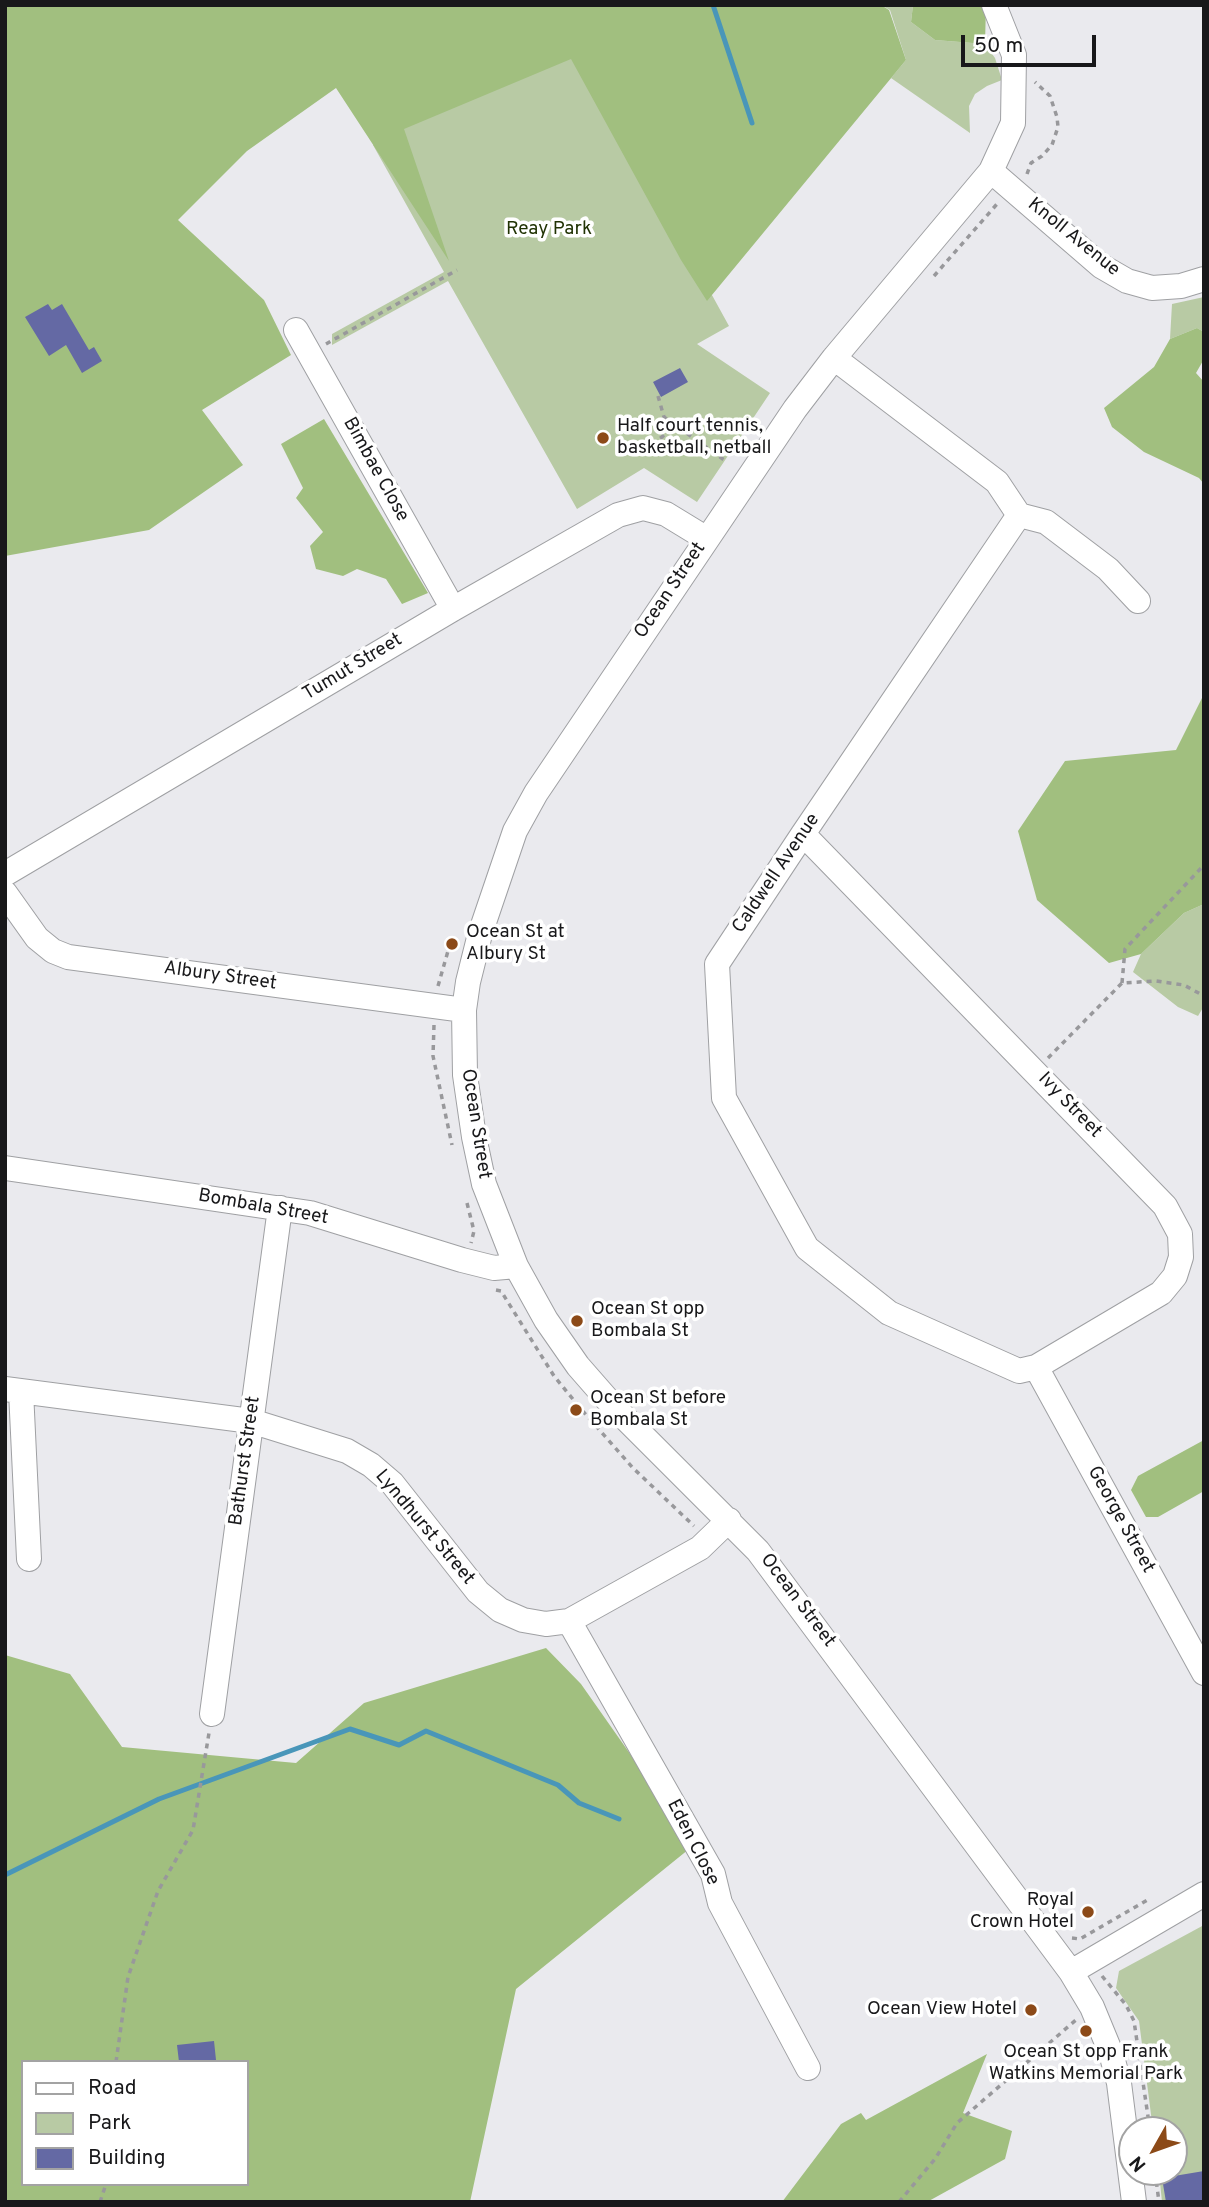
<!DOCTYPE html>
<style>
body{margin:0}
#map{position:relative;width:1209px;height:2207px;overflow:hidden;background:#eaeaee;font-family:Overpass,sans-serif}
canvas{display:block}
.frame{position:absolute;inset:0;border:7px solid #18181a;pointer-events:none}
.legend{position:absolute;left:21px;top:2060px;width:228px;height:126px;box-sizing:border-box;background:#fff;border:2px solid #a3a3a3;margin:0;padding:9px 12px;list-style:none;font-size:21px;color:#18181a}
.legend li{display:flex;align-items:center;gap:14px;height:35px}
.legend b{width:35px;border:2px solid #a3a3a3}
.north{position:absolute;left:1118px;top:2116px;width:70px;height:70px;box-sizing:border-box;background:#fff;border:2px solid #a3a3a3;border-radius:50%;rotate:230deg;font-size:19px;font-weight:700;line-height:28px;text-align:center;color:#18181a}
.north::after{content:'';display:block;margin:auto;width:24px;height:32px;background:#8c4a18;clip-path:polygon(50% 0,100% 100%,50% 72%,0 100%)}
.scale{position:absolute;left:961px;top:35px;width:135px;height:32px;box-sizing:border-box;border:4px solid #18181a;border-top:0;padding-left:9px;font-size:21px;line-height:24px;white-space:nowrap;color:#18181a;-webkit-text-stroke:5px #fff;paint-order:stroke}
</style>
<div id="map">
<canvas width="1209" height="2207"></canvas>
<div class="frame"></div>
<ul class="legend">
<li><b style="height:9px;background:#fff"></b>Road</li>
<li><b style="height:19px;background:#b8caa4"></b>Park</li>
<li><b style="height:19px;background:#6469a4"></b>Building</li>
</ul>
<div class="north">N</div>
<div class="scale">50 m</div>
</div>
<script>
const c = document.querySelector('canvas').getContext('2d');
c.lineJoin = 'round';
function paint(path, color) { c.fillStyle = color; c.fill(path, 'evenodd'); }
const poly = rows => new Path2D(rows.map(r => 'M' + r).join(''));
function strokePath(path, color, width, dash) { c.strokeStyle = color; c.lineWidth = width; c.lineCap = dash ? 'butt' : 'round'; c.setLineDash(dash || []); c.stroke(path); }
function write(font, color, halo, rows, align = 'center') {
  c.font = font + ' Overpass,sans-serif'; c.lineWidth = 7; c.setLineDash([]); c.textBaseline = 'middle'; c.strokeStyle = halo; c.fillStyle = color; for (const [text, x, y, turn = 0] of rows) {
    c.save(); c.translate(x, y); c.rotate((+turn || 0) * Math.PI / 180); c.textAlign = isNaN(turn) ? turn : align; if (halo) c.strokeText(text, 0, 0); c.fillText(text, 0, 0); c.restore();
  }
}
paint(poly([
 [881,5,913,5,911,22,935,40,985,44,995,58,1002,80,987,86,975,94,969,106,970,133,891,78,906,60,890,10],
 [570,37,729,326,697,344,770,393,697,502,644,468,577,509,448,281,332,345,332,334,444,272,373,145],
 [1204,297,1204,332,1197,328,1170,339,1172,304],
 [1204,904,1204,1006,1198,1016,1178,1007,1133,972,1141,954,1184,913],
 [1204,1925,1204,2202,1162,2202,1159,2172,1174,2172,1174,2130,1153,2130,1139,2021,1116,1988,1119,1971]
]), '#b8caa4');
paint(poly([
 [5,5,881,5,889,10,906,60,707,301,681,260,571,59,404,129,449,261,336,88,247,151,178,220,264,300,291,355,202,410,243,465,149,530,5,556],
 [913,5,986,5,985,44,935,40,911,22],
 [1197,328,1204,332,1204,359,1196,373,1204,382,1204,484,1199,478,1144,452,1112,427,1104,408,1154,367,1170,339],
 [324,419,428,593,402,604,386,579,357,569,343,576,316,569,310,546,323,532,296,498,303,488,281,444],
 [1204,694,1204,904,1184,913,1141,954,1109,963,1037,900,1018,831,1065,761,1176,750],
 [1204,1440,1204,1491,1158,1517,1146,1517,1131,1490,1138,1476],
 [546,1648,581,1684,694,1845,516,1989,470,2202,5,2202,5,1655,70,1674,122,1747,296,1763,364,1703],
 [23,2062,247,2062,247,2184,23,2184],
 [987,2054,963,2113,1012,2131,1005,2159,927,2202,782,2202,841,2124,861,2113,866,2120]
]), '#a1bf7f');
strokePath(poly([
 [713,5,752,123],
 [5,1875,159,1799,350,1729,399,1745,426,1731,558,1785,579,1803,619,1819]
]), '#4996b9', 5);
paint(poly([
 [48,304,52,310,62,304,89,350,94,347,102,361,82,373,66,345,49,356,25,317],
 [680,368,688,382,661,397,653,382],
 [214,2041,216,2060,179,2062,177,2045],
 [1204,2171,1204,2202,1166,2202,1162,2178]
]), '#6469a4');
const minor = poly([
 [994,5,1014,55,1013,123,991,171,834,358,795,409,536,793,515,831,480,934,468,982,464,1010,465,1075,474,1137,484,1184,516,1266,546,1320,578,1366,613,1406,758,1551,1071,1972,1092,2007,1111,2053,1119,2083,1134,2202],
 [991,171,1101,266,1127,281,1152,288,1181,286,1204,279],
 [296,330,453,609],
 [834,358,997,482,1019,515],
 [1019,515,1046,522,1108,569,1138,601],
 [803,834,1165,1206,1180,1234,1181,1257,1175,1276,1161,1293,1036,1367,1019,1371,889,1313,807,1248,724,1098,717,964,803,834,1019,515],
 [5,874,453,609,618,515,643,508,666,514,707,539],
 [5,893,37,938,53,951,68,957,464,1010],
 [5,1168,310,1213,462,1260,494,1268,516,1266],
 [1036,1367,1204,1673],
 [5,1389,251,1421,347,1451,371,1465,392,1483,478,1592,500,1610,523,1620,546,1624,569,1621,700,1548,729,1520],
 [21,1391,29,1559],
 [569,1621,713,1874,720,1903,808,2068],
 [212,1714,280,1208],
 [1071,1972,1204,1894]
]);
strokePath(minor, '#9fa0a3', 26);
strokePath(poly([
 [1027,174,1031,163,1042,156,1052,145,1058,127,1057,117,1050,96,1035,82],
 [934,276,997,204],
 [326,344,457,270],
 [658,396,664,417,727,462],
 [632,446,649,445,662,437,674,424],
 [1122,983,1125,949,1204,865],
 [438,986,450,944],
 [434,1025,433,1056,452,1145],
 [1048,1058,1122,983,1156,981,1184,985,1204,996],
 [467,1203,474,1231,471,1243],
 [496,1290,501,1291,554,1376,581,1409,633,1468,694,1526],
 [1072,1938,1080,1939,1149,1899],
 [1102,1976,1126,2005,1134,2021,1150,2130],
 [116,2062,128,1977,158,1891,193,1830,209,1733],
 [1155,2172,1159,2202],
 [100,2202,106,2184],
 [899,2202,935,2159,957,2123,1077,2019]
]), '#98989b', 3.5, [5, 5]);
strokePath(minor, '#fff', 24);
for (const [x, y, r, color] of [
 [603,438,7,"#8c4a18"],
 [452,944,7,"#8c4a18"],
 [577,1321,7,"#8c4a18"],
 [576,1410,7,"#8c4a18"],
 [1088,1912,7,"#8c4a18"],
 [1031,2010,7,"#8c4a18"],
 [1086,2031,7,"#8c4a18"]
]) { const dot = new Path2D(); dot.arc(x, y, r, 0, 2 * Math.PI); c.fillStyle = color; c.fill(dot); strokePath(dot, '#fff', 2.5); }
write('19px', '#213304', '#fff', [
 ["Reay Park",549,230]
]);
write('19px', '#18181a', '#fff', [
 ["Knoll Avenue",1073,238,39],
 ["Bimbae Close",375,470,61],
 ["Ocean Street",671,591,-56],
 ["Tumut Street",353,668,-31],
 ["Caldwell Avenue",777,874,-56],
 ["Albury Street",220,977,8],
 ["Ivy Street",1069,1106,46],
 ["Ocean Street",475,1124,81],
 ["Bombala Street",263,1208,10],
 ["Bathurst Street",246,1461,-82],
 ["George Street",1120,1520,61],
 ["Lyndhurst Street",424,1528,50],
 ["Ocean Street",797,1601,53],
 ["Eden Close",692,1843,63]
]);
write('19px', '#18181a', '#fff', [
 ["Half court tennis,",617,427],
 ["basketball, netball",617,449],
 ["Ocean St at",466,933],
 ["Albury St",466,955],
 ["Ocean St opp",591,1310],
 ["Bombala St",591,1332],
 ["Ocean St before",590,1399],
 ["Bombala St",590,1421],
 ["Royal",1074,1901,"right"],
 ["Crown Hotel",1074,1923,"right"],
 ["Ocean View Hotel",1017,2010,"right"],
 ["Ocean St opp Frank",1086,2053,"center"],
 ["Watkins Memorial Park",1086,2075,"center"]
], 'left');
</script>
